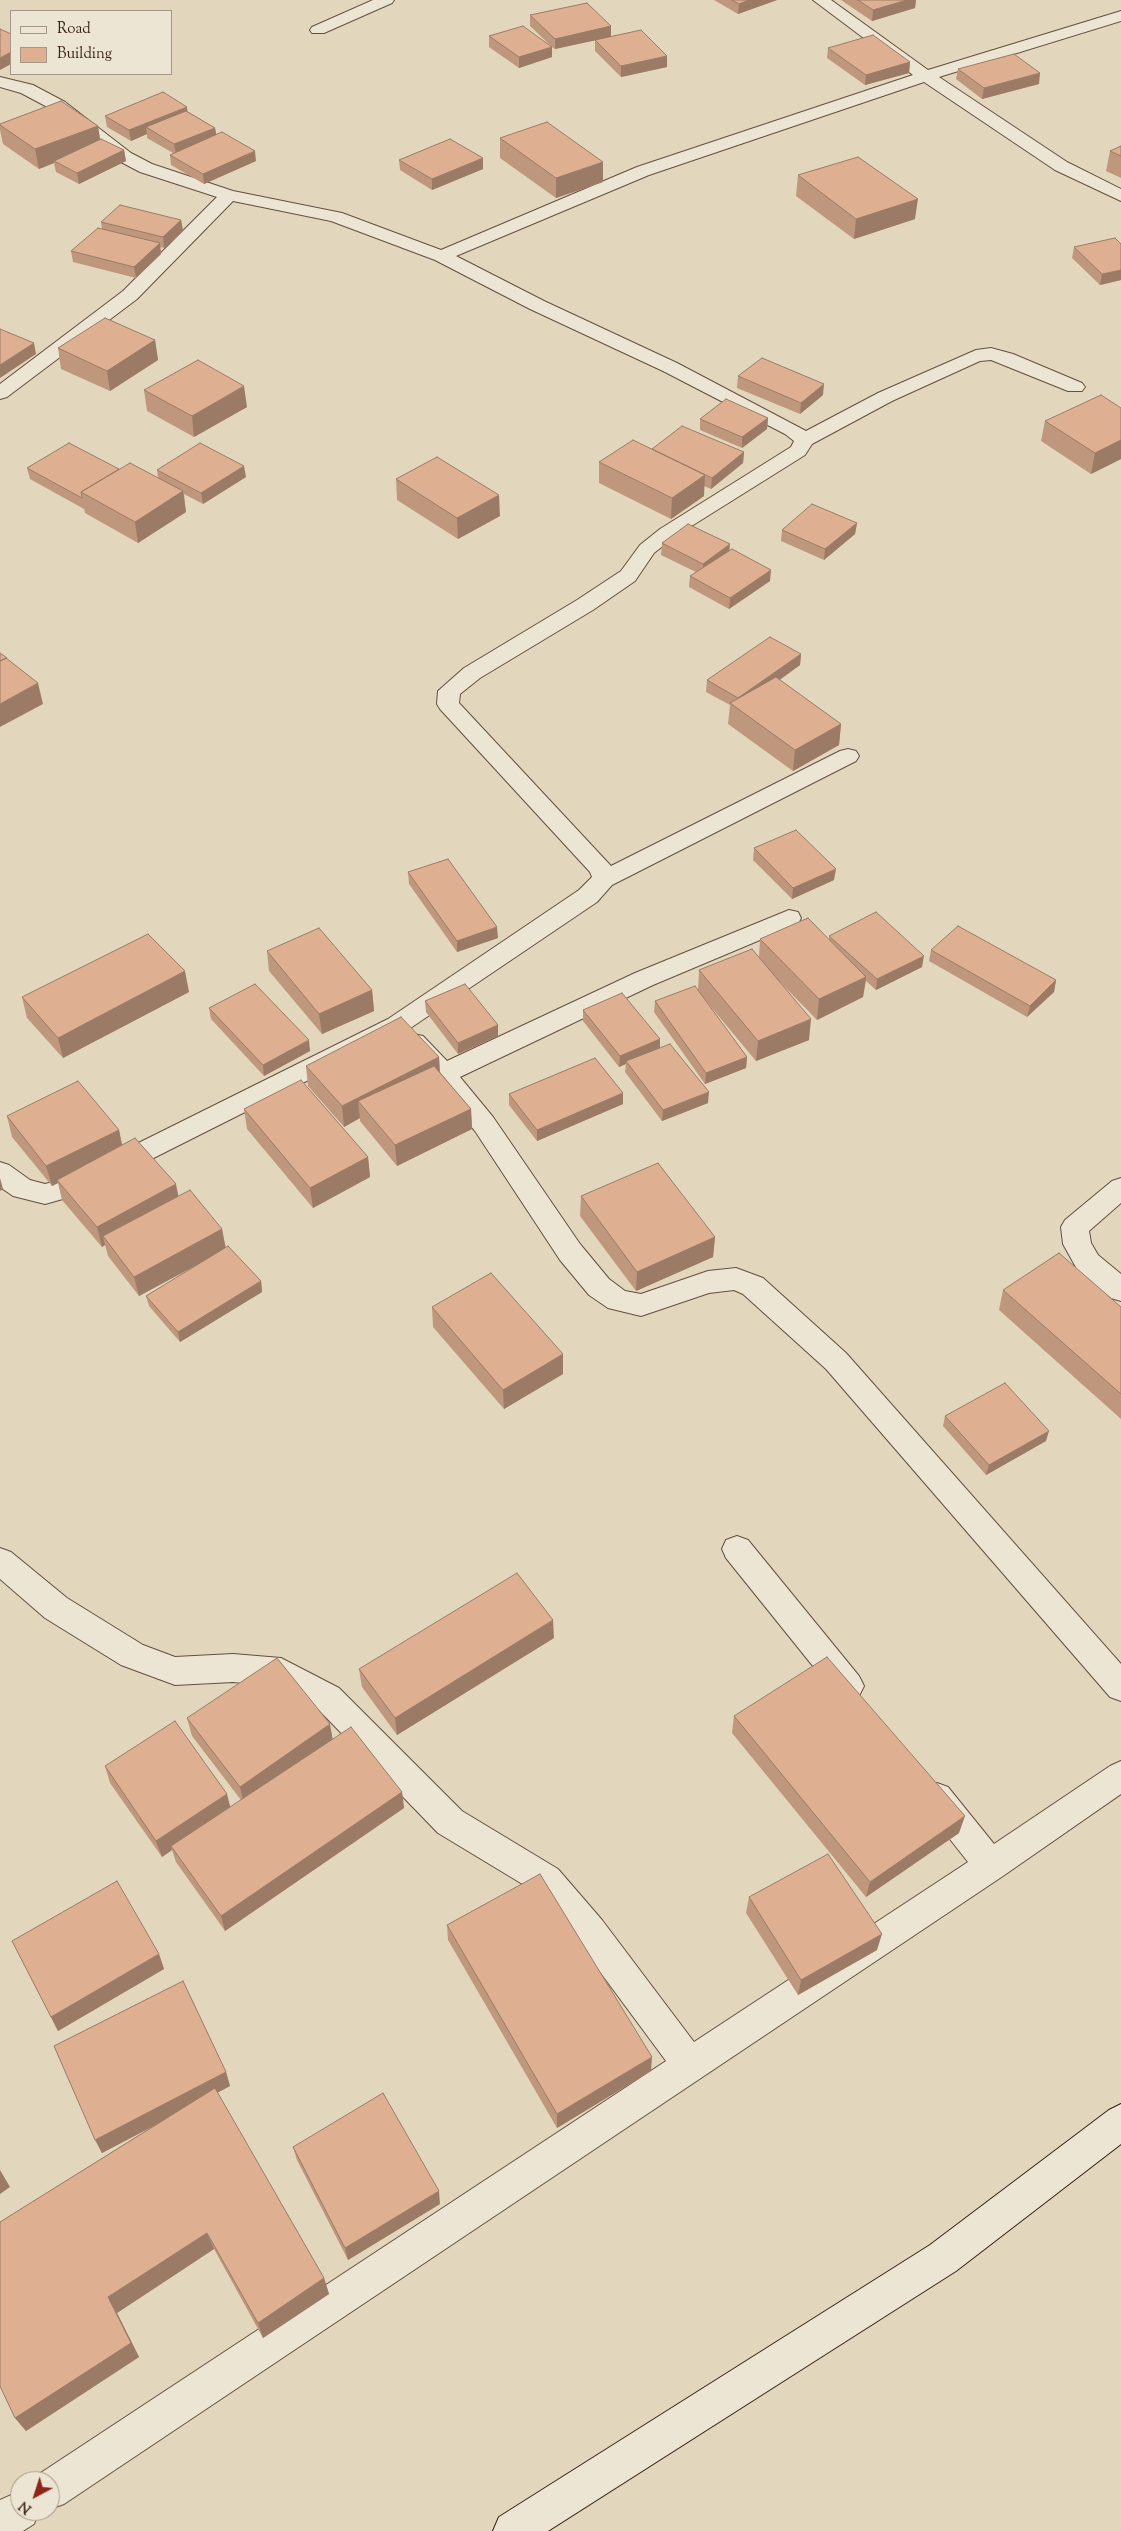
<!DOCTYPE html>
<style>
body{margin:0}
#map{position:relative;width:1121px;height:2531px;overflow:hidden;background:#e2d7bc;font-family:"Sorts Mill Goudy",serif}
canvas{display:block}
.legend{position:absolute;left:10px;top:10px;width:162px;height:65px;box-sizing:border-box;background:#ece5d3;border:1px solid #a59788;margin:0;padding:6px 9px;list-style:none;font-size:15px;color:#3a2117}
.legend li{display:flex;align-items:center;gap:10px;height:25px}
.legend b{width:25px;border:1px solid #a59788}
.north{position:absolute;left:10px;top:2471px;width:50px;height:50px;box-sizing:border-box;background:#ece5d3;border:1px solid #a59788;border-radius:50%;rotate:220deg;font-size:14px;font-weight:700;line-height:20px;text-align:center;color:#3a2117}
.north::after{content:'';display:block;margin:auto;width:18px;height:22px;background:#8f2418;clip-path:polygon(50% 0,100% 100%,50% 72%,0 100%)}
</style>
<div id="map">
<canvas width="1121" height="2531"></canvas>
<ul class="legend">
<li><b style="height:6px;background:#ece5d3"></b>Road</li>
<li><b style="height:14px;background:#deb091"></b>Building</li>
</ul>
<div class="north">N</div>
</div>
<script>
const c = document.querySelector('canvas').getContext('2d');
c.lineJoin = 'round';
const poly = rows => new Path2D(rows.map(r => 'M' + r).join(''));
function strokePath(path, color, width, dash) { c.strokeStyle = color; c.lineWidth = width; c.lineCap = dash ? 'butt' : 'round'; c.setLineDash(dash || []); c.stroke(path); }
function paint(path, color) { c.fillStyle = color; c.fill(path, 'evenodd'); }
const street = poly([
 [373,0,394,0,392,3,324,33,312,33,310,30,312,27,373,0],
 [813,0,831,0,928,70,1121,11,1121,21,939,77,1067,162,1121,189,1121,201,1055,170,924,82,649,175,456,256,544,301,677,363,806,431,878,393,976,350,991,348,1013,354,1082,383,1085,387,1082,391,1068,391,991,360,980,361,892,401,812,444,805,455,674,537,654,553,635,581,593,610,480,678,460,694,459,703,611,866,840,751,848,749,856,751,859,756,856,761,612,885,597,902,406,1031,84,1193,45,1204,13,1196,0,1187,0,1162,9,1165,30,1180,45,1184,68,1178,388,1019,579,890,592,877,590,872,440,709,437,704,438,691,464,668,577,600,621,571,640,545,660,529,791,447,794,441,785,434,663,371,530,309,435,260,331,221,233,201,137,299,7,397,0,399,0,384,123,291,217,197,140,172,119,161,53,110,21,93,0,87,0,77,33,85,65,102,131,153,152,164,233,191,342,213,441,250,637,167,913,75,813,0],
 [789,910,798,912,801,918,798,924,653,985,460,1077,493,1117,580,1244,609,1279,625,1291,641,1294,708,1271,736,1268,763,1278,846,1353,1121,1664,1121,1701,1110,1697,826,1369,743,1294,734,1290,709,1293,641,1316,608,1308,589,1295,560,1260,475,1131,401,1043,405,1036,414,1034,423,1036,447,1061,635,973,789,910],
 [1121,1178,1121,1203,1089,1231,1091,1243,1098,1255,1121,1274,1121,1301,1111,1298,1078,1271,1063,1244,1061,1227,1065,1220,1112,1181,1121,1178],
 [737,1536,748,1540,859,1676,864,1686,859,1696,848,1700,837,1696,726,1558,722,1549,726,1540,737,1536],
 [0,1548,11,1552,67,1598,143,1645,175,1657,233,1654,281,1658,339,1688,462,1811,558,1869,602,1920,694,2042,968,1862,926,1809,921,1798,926,1787,937,1783,948,1787,994,1844,1110,1766,1121,1761,1121,1794,1003,1876,64,2504,50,2509,50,2481,34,2481,36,2476,666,2061,578,1942,534,1891,438,1833,317,1708,277,1686,233,1682,175,1685,121,1665,45,1618,0,1579,0,1548],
 [20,2491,20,2511,39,2511,34,2524,23,2531,0,2531,0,2500,20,2491]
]);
const secondary = poly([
 [1121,2104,1121,2144,956,2271,548,2531,493,2531,499,2517,930,2245,1109,2110,1121,2104]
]);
strokePath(street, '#644e40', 2);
strokePath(secondary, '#3a2117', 2);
paint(street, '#ece5d3');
paint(secondary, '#ece5d3');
paint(poly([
 [714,0,777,0,738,14],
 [841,0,916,0,915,8,872,21],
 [530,15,611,26,611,37,667,67,621,77,595,51,595,40,555,49,552,47,552,57,519,68,489,47,489,36,551,46,530,26],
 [828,48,910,62,909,73,865,85,827,58],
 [958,69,1039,84,982,99,956,79],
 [187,107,187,111,215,128,216,135,256,161,204,184,171,165,170,155,173,153,147,138,147,134,131,141,107,127,105,116],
 [0,124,98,126,100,139,124,150,126,161,79,184,56,172,54,163,39,169,3,144,0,130],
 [500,138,603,182,556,198,500,158],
 [1121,146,1121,178,1106,171,1110,151],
 [399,160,483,169,432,190,400,170],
 [798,175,915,219,854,239,796,196],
 [181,220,183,231,164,248,160,247,161,254,136,278,73,262,71,251,102,229,101,222],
 [1121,244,1121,280,1100,285,1072,258,1074,247],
 [155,340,158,360,110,391,61,369,58,348],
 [738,376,823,395,800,414,737,388],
 [144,390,247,407,194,437,147,411],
 [1121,408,1121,459,1091,474,1041,441,1045,421],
 [768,418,767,429,742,448,700,430,700,419],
 [652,449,744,452,743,463,711,489,704,486,704,496,671,519,599,483,599,462],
 [27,468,119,469,158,478,157,470,246,477,203,504,184,494,186,512,138,543,85,513,84,508,84,509,30,479],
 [396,479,500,516,458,539,397,500],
 [857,523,855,534,824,560,781,541,782,530],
 [662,543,729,550,770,581,729,609,689,587,690,576,696,572,661,555],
 [801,654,800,665,780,680,841,724,839,745,793,771,728,724,730,705,706,692,707,680],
 [754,848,834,880,792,899,753,860],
 [408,872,498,938,457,952,409,884],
 [829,936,922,967,876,990,866,981,863,997,817,1020,779,981,809,1040,756,1061,701,995,747,1057,746,1068,705,1084,654,1012,655,1001,698,990,699,970,759,957,760,939,829,939],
 [931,950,1056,980,1054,992,1027,1017,929,961],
 [267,951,372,990,374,1011,322,1034,269,971],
 [189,992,63,1058,27,1018,22,997],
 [425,1001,498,1025,498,1036,458,1054,426,1012],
 [209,1008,310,1051,264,1076,211,1019],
 [583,1010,660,1039,660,1048,708,1103,662,1121,625,1072,626,1064,619,1067,583,1021],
 [439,1057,440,1072,471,1109,472,1129,397,1166,360,1121,360,1118,344,1127,308,1086,306,1066],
 [623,1093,623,1104,537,1141,509,1105,509,1094],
 [244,1109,368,1157,370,1177,313,1208,247,1129],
 [7,1116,119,1130,122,1145,178,1196,222,1229,225,1248,261,1281,262,1292,180,1342,149,1306,146,1296,199,1264,139,1296,108,1256,105,1245,102,1247,62,1200,58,1183,52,1186,12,1137],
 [581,1196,715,1237,713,1257,636,1291,580,1216],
 [1003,1290,1121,1307,1121,1419,999,1310],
 [432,1307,563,1374,504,1409,433,1327],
 [945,1416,1046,1441,986,1475,943,1426],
 [554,1638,397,1735,362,1687,359,1669],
 [734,1716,959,1833,866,1897,732,1733],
 [187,1718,333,1739,402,1792,404,1808,225,1931,176,1862,172,1850,162,1857,110,1783,105,1766,231,1807,241,1800,192,1736],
 [749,1897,877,1950,798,1995,746,1913],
 [447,1925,651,2071,557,2128,448,1940],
 [12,1941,159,1954,164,1969,58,2031],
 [183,1981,226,2072,230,2086,217,2093,324,2278,329,2294,263,2338,214,2249,117,2313,139,2357,26,2431,15,2418,0,2386,0,2222,155,2125,102,2153,54,2046],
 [293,2147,440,2204,348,2260,297,2160]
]), '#bf977d');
paint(poly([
 [749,0,777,0,738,14,739,4],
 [907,0,916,0,915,8,872,21,873,10],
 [611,26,611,37,555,49,555,39],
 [552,47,552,57,519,68,519,57],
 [11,52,11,64,0,70,0,58],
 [667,56,667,67,621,77,621,66],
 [910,62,909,73,865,85,866,75],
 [1040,73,1039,84,982,99,984,88],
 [187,107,188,117,146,127,147,134,131,141,129,130],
 [98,126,101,146,54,161,54,163,39,169,35,149],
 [215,128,217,138,176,155,174,144],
 [124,150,126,161,79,184,77,173],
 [255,151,256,161,204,184,203,174],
 [483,158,483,169,432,190,432,179],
 [603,162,603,182,556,198,556,178],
 [918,199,915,219,854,239,856,219],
 [181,220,183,231,164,248,163,237],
 [160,243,161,254,136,278,134,267],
 [1121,270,1121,280,1100,285,1102,274],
 [155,340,158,360,110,391,107,371],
 [34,343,36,354,0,378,0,365],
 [824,384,823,395,800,414,801,403],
 [244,386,247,407,194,437,192,416],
 [768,418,767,429,742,448,742,437],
 [1121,440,1121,459,1091,474,1095,453],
 [744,452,743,463,711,489,712,478],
 [244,466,246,477,203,504,201,493],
 [705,475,704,496,671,519,672,498],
 [183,491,186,512,138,543,135,522],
 [499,495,500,516,458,539,457,518],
 [857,523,855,534,824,560,825,549],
 [730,544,729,555,703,575,703,564],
 [771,570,770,581,729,609,730,598],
 [801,654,800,665,738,709,738,698],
 [38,683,43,704,0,727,0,704],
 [841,724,839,745,793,771,795,750],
 [836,869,834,880,792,899,793,888],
 [497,927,498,938,457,952,457,941],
 [924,956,922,967,876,990,877,979],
 [185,971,189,992,63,1058,58,1038],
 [866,977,863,997,817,1020,819,999],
 [1056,980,1054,992,1027,1017,1030,1006],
 [372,990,374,1011,322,1034,319,1014],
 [811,1019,809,1040,756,1061,758,1041],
 [498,1025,498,1036,458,1054,458,1043],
 [660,1039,660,1050,626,1061,626,1064,619,1067,620,1056],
 [309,1040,310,1051,264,1076,263,1065],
 [439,1057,440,1077,358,1101,360,1118,344,1127,342,1106],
 [747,1057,746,1068,705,1084,706,1073],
 [709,1092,708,1103,662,1121,663,1110],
 [623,1093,623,1104,537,1141,537,1130],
 [471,1109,472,1129,397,1166,395,1145],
 [119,1130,123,1150,57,1180,58,1183,52,1186,46,1166],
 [368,1157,370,1177,313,1208,310,1188],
 [0,1178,3,1189,0,1191],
 [176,1184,180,1204,103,1236,105,1245,102,1247,97,1227],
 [222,1229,226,1249,139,1296,134,1277],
 [715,1237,713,1257,636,1291,637,1272],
 [261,1281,262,1292,180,1342,178,1332],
 [563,1354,563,1374,504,1409,503,1390],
 [1049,1431,1046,1441,986,1475,989,1465],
 [553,1620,554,1638,397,1735,395,1718],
 [330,1724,333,1741,244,1804,240,1787],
 [402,1792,404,1808,225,1931,221,1916],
 [227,1794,231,1810,171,1846,172,1850,162,1857,156,1841],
 [965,1816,959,1833,866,1897,870,1882],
 [882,1934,877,1950,798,1995,801,1980],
 [159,1954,164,1969,58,2031,51,2017],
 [652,2057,651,2071,557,2128,557,2114],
 [226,2072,230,2086,102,2153,95,2140],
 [0,2170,10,2187,0,2194],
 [439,2191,440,2204,348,2260,345,2248],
 [207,2233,214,2249,117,2313,139,2357,26,2431,15,2418,108,2297],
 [324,2278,329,2294,263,2338,258,2323]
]), '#9b7b66');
const building = poly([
 [732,0,749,0,739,4,732,0],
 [858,0,907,0,873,10,858,0],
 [587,3,611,26,555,39,530,15,587,3],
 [523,26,552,47,519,57,489,36,523,26],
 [0,29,11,34,11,52,0,58,0,29],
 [641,30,667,56,621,66,595,40,641,30],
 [873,35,910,62,866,75,828,48,873,35],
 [1014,54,1040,73,984,88,958,69,1014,54],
 [163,92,187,107,129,130,105,116,163,92],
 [61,101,98,126,35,149,0,125,0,124,61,101],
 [186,111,215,128,174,144,146,127,186,111],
 [547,122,603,162,556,178,500,138,547,122],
 [222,132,255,151,203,174,170,155,222,132],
 [101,139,124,150,77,173,54,161,101,139],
 [450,139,483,158,432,179,399,160,450,139],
 [1121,146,1121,156,1110,151,1121,146],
 [858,157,918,199,856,219,798,175,858,157],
 [120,205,181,220,163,237,101,222,120,205],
 [98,228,160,243,134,267,71,251,98,228],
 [1115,238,1121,244,1121,270,1102,274,1074,247,1115,238],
 [105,318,155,340,107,371,58,348,105,318],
 [0,329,34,343,0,365,0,329],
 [762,358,824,384,801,403,738,376,762,358],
 [198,360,244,386,192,416,144,390,198,360],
 [1101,395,1121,408,1121,440,1095,453,1045,421,1101,395],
 [726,399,768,418,742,437,700,419,726,399],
 [682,426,744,452,712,478,652,449,682,426],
 [633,440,705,475,672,498,599,462,633,440],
 [69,443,119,469,81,492,82,497,82,498,27,468,69,443],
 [200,443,244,466,201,493,157,470,200,443],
 [437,457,499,495,457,518,396,479,437,457],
 [130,463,183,491,135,522,81,492,130,463],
 [812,504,857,523,825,549,782,530,812,504],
 [688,524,730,544,703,564,662,543,688,524],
 [732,549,771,570,730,598,690,576,732,549],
 [770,637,801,654,738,698,707,680,770,637],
 [0,653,7,658,0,661,0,653],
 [6,658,38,683,0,704,0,661,6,658],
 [776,677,841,724,795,750,730,703,776,677],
 [796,830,836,869,793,888,754,848,796,830],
 [448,859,497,927,457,941,408,872,448,859],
 [876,912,924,956,877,979,829,936,876,912],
 [808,918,866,977,819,999,760,939,808,918],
 [958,926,1056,980,1030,1006,931,950,958,926],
 [319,928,372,990,319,1014,267,951,319,928],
 [148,934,185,971,58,1038,22,997,148,934],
 [752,949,811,1019,758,1041,699,970,752,949],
 [255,984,309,1040,263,1065,209,1008,255,984],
 [465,984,498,1025,458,1043,425,1001,465,984],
 [695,986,747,1057,706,1073,655,1001,695,986],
 [622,993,660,1039,620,1056,583,1010,622,993],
 [401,1017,439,1057,342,1106,306,1066,401,1017],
 [670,1044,709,1092,663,1110,626,1061,670,1044],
 [595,1058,623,1093,537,1130,509,1094,595,1058],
 [434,1066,471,1109,395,1145,358,1101,434,1066],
 [301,1080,368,1157,310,1188,244,1109,301,1080],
 [78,1081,119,1130,46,1166,7,1116,78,1081],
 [135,1138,176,1184,97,1227,57,1180,135,1138],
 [658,1163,715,1237,637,1272,581,1196,658,1163],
 [190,1190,222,1229,134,1277,103,1236,190,1190],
 [228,1246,261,1281,178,1332,146,1296,228,1246],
 [1059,1253,1121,1307,1121,1394,1003,1290,1059,1253],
 [491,1273,563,1354,503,1390,432,1307,491,1273],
 [1005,1383,1049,1431,989,1465,945,1416,1005,1383],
 [517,1573,553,1620,395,1718,359,1669,517,1573],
 [827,1657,965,1816,870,1882,734,1716,827,1657],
 [277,1658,330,1724,240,1787,187,1718,277,1658],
 [175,1721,227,1794,156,1841,105,1766,175,1721],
 [351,1727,402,1792,221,1916,171,1846,351,1727],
 [828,1854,882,1934,801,1980,749,1897,828,1854],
 [540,1874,652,2057,557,2114,447,1925,540,1874],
 [117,1881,159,1954,51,2017,12,1941,117,1881],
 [183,1981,226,2072,95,2140,54,2046,183,1981],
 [215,2088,324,2278,258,2323,207,2233,108,2297,131,2343,15,2418,0,2386,0,2222,215,2088],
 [383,2093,439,2191,345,2248,293,2147,383,2093]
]);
paint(building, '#deb091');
strokePath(building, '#9b7b66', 1);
</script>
